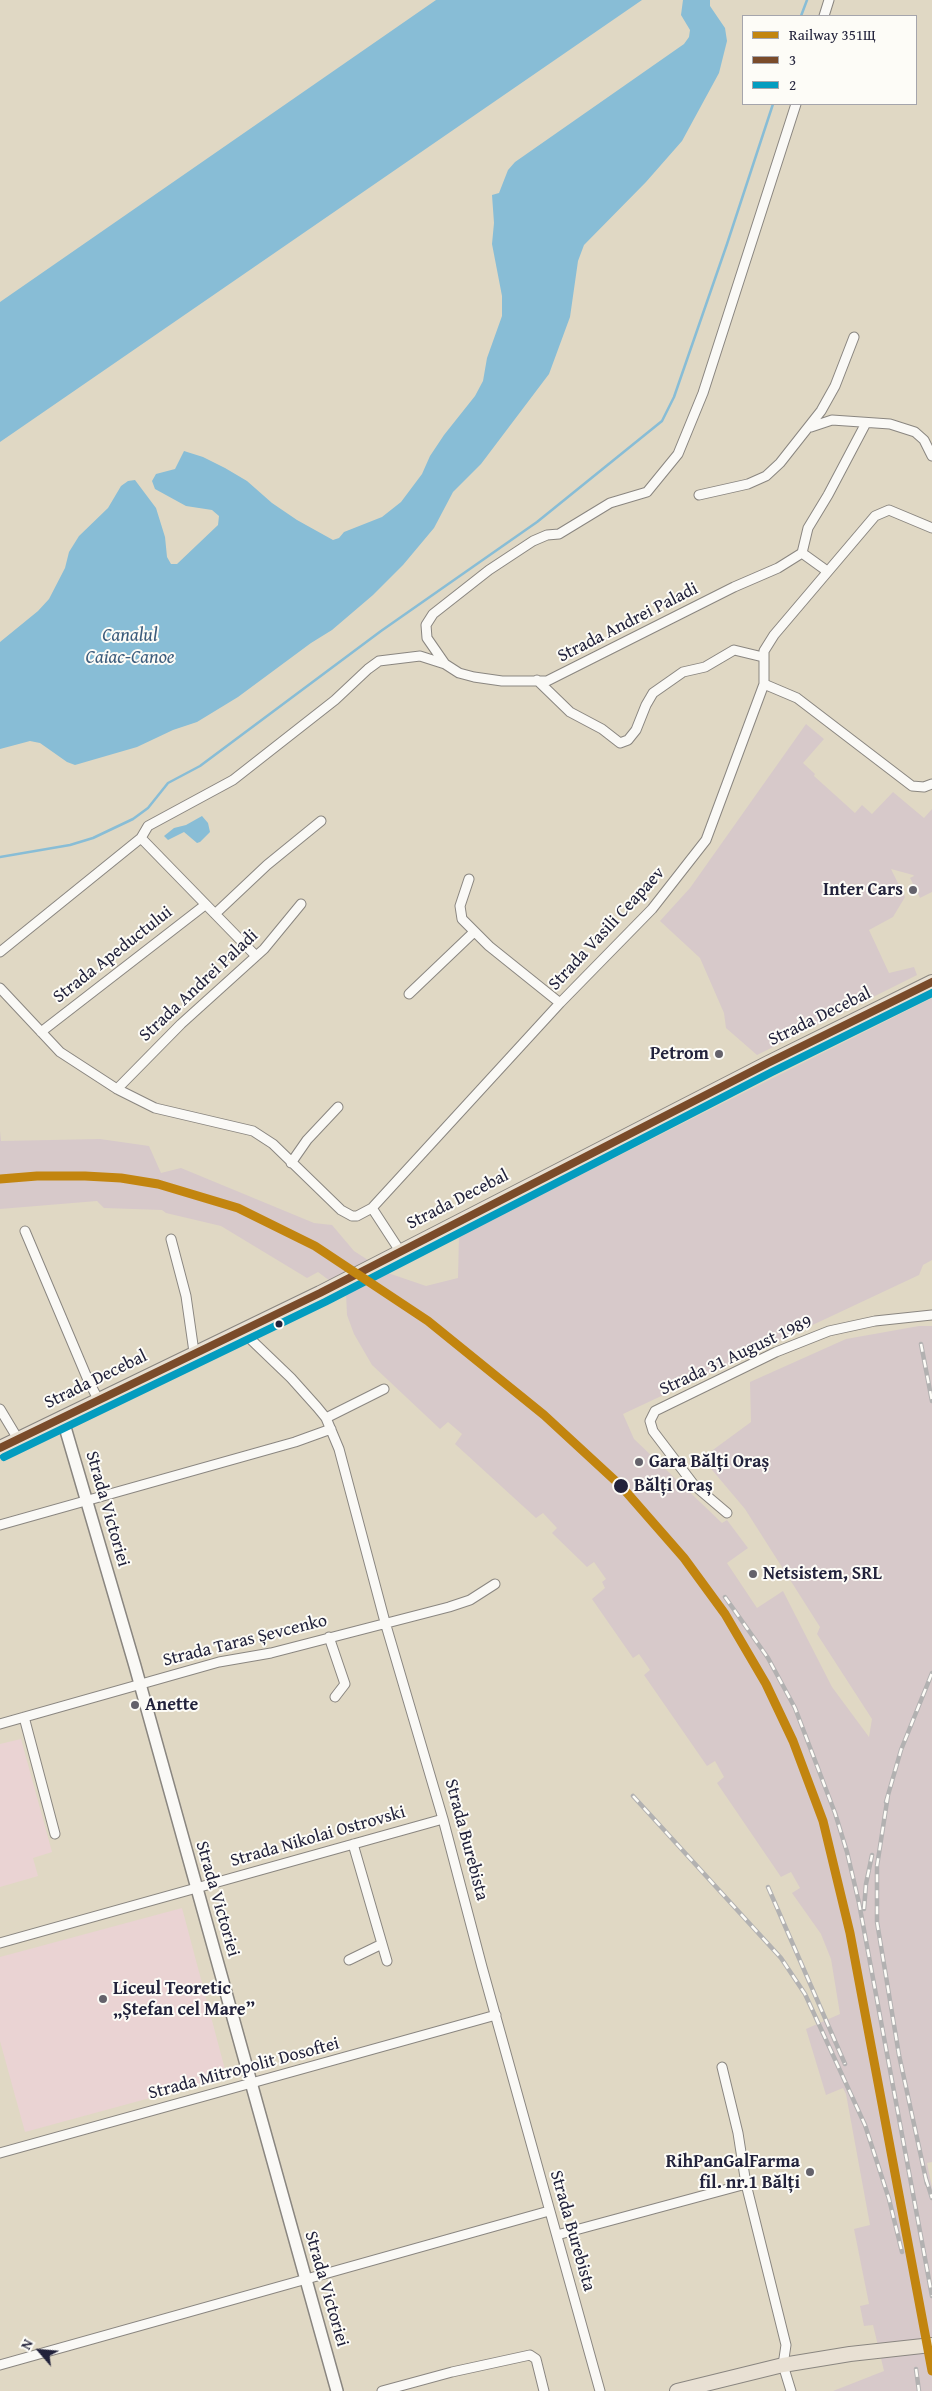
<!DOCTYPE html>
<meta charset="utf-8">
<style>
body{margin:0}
#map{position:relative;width:932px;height:2391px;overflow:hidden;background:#e0d8c4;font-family:"Gentium Book Plus",serif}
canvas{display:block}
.legend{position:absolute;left:742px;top:15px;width:175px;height:90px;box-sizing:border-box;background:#fdfcf7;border:1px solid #a5a5ac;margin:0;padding:6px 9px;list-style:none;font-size:15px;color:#22223b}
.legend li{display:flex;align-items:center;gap:10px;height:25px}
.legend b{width:25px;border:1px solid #a5a5ac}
.north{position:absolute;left:15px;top:2326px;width:50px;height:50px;-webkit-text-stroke:4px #fdfcf7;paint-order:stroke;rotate:297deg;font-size:14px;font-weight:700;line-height:20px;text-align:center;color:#22223b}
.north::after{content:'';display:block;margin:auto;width:18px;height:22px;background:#22223b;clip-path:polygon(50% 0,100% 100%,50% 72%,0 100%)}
</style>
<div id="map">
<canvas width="932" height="2391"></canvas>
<ul class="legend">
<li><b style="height:6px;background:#c2850f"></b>Railway 351Щ</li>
<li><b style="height:6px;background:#7a4b2a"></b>3</li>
<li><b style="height:6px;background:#039cbf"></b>2</li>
</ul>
<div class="north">N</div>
</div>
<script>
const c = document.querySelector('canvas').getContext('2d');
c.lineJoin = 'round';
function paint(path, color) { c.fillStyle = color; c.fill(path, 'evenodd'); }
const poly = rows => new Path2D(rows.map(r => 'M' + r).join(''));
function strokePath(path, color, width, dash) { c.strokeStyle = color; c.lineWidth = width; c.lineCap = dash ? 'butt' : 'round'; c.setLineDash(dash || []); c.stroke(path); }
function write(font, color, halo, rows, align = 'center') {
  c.font = font + ' "Gentium Book Plus",serif'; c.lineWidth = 4; c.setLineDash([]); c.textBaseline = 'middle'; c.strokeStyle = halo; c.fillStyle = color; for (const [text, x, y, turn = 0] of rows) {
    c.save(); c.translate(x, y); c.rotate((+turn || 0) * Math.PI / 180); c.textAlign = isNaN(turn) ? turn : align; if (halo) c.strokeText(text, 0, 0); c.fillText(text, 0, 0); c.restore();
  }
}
paint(poly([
 [21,1739,52,1852,33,1858,38,1876,0,1887,0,1744],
 [182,1908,227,2077,25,2132,0,2041,0,1957]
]), '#ead3d3');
paint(poly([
 [806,724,824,739,803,763,815,774,814,776,855,813,862,805,872,814,893,792,924,818,932,809,932,892,920,898,910,878,914,876,913,875,891,869,905,897,893,917,869,930,889,973,914,967,917,975,757,1055,726,1028,724,1013,700,958,660,921,690,888],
 [932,998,932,1260,923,1265,919,1275,623,1414,634,1439,722,1523,727,1520,748,1548,727,1563,757,1608,783,1591,832,1687,869,1737,872,1719,817,1634,820,1627,745,1509,702,1458,751,1422,750,1382,846,1339,919,1326,932,1326,932,2162,927,2163,932,2187,932,2391,833,2391,884,2371,873,2325,864,2326,860,2306,869,2304,854,2229,870,2225,846,2094,843,2088,826,2095,806,2029,840,2014,831,1959,821,1934,792,1893,800,1888,791,1872,781,1877,717,1783,724,1777,715,1761,707,1766,644,1675,650,1670,639,1654,633,1658,592,1599,605,1588,602,1582,606,1579,594,1562,587,1567,552,1533,557,1528,543,1513,536,1518,455,1444,462,1434,448,1422,440,1429,372,1365,354,1334,347,1315,346,1293,318,1272,307,1278,221,1226,166,1213,162,1210,104,1208,97,1201,0,1209,0,1131,1,1141,100,1139,149,1146,161,1173,181,1168,314,1223,332,1225,354,1251,388,1273,426,1286,458,1278,459,1236]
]), '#d7c9ca');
paint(poly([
 [436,0,642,0,0,442,0,302],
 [683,0,710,0,710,6,725,28,727,41,719,73,682,141,646,182,584,245,578,261,570,317,549,374,481,464,453,492,434,528,403,565,373,595,332,630,311,643,238,697,197,722,173,730,137,747,75,765,67,762,40,743,30,741,0,749,0,642,38,611,49,599,65,568,69,552,79,536,108,508,121,486,128,481,135,480,156,508,165,537,167,557,171,564,177,564,218,525,219,516,212,510,186,506,155,489,152,481,156,474,175,469,184,451,203,457,225,468,247,481,272,503,297,520,333,540,339,538,344,532,382,517,401,502,422,474,430,456,444,435,475,396,483,381,487,358,502,316,502,296,492,244,494,223,492,195,499,193,508,170,515,162,684,44,689,37,690,30,681,15],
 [202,816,208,823,210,832,200,842,197,843,184,832,168,840,164,836,174,828,186,825]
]), '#88bdd6');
strokePath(poly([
 [801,16,807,0],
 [0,857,70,845,93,838,133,819,148,808,168,783,200,766,381,631,537,522,662,421,674,397,727,244,773,104]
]), '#88bdd6', 2.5);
const minor = poly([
 [824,16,829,0],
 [811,427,832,420,890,424,915,432,924,440,932,456],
 [699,495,748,484,766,476,780,463,821,411,835,386,854,337],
 [802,553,808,528,828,495,866,423],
 [445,664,427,638,426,625,433,614,489,570,533,541,547,535,559,534,610,503,647,492,678,454,703,393,796,104],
 [537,680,570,712,602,729,620,743,628,740,636,730,646,705,653,693,683,672,705,667,734,650,763,657],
 [764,684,797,698,912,786,924,787,932,784],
 [141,838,256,956],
 [469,879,460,906,462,919,489,946,560,1003],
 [215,914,267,865,321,821],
 [0,952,141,838,148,826,233,780,335,700,368,669,379,661,420,656,445,664,459,673,474,677,502,681,547,681,734,587,778,568,802,553,827,571],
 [0,988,60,1052,117,1089,155,1108,253,1131,273,1144,341,1210,352,1216,357,1216,372,1208],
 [409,994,474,932],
 [41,1032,205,905],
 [117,1089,181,1024,264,949,301,904],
 [291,1163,307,1140,338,1107],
 [25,1231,88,1380,98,1399],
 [171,1239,186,1296,194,1352],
 [400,1251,372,1208,560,1003,652,909,706,840,764,684,764,651,774,635,875,516,889,510,932,528],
 [241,1330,291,1378,317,1407,326,1418,339,1449,385,1622,443,1819,482,1967,600,2391],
 [0,1409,18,1439],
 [326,1418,384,1389],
 [727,1513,694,1485,653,1431,650,1421,655,1411,776,1352,829,1331,875,1321,932,1315],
 [0,1525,295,1442,331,1429],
 [329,1637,345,1684,335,1697],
 [24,1717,55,1834],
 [0,1724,219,1662,271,1653,449,1607,470,1600,495,1584],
 [353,1844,387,1961],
 [0,1943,443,1819],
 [349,1960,382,1944],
 [722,2067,738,2133,746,2184,786,2345,783,2365,791,2391],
 [0,2153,496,2015],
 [557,2235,746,2184],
 [0,2365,549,2211],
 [382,2391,452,2372,530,2355,536,2359,544,2391]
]);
const tertiary = poly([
 [62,1417,135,1666,337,2391]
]);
const primary = poly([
 [0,1448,320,1293,768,1063,932,982],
 [677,2391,783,2365,850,2354,932,2345]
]);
strokePath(minor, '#8a8680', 11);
strokePath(tertiary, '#8a8680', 14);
strokePath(primary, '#8a8680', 16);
strokePath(minor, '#faf9f6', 9);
strokePath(tertiary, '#faf9f6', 11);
strokePath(primary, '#e8e0d3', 14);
const rail = poly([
 [921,1344,932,1401],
 [725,1597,768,1658,795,1708,835,1813,847,1852,859,1903,932,2296],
 [888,1795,877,1866,877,1922,899,2055,927,2184],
 [633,1796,781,1958,805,1994,865,2125,889,2199,902,2252],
 [886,1802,901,1750,932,1673],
 [768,1887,845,2064],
 [864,1909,866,1884,872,1855],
 [926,2179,932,2198],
 [931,2365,932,2372],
 [916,2369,919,2391]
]);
strokePath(rail, '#b2b1b1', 4.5);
strokePath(rail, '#fdfcf7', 2.5, [8]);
strokePath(poly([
 [0,1448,320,1293,768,1063,932,982]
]), '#7a4b2a', 8);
strokePath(poly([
 [4,1457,325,1302,772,1072,932,993]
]), '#039cbf', 8);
strokePath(poly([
 [0,1179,37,1176,85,1176,121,1178,158,1184,238,1208,315,1246,428,1321,544,1415,621,1486,684,1558,725,1614,766,1684,793,1741,823,1821,850,1933,932,2371]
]), '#c2850f', 9);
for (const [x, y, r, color] of [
 [913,890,5,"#64626b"],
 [719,1054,5,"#64626b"],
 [279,1324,4.5,"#22223b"],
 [639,1462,5,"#64626b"],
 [621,1486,8,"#22223b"],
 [753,1574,5,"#64626b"],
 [135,1705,5,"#64626b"],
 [103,1999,5,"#64626b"],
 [810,2172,5,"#64626b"]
]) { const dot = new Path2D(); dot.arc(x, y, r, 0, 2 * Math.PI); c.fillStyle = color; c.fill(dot); strokePath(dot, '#fdfcf7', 2); }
write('18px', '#22223b', '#fdfcf7', [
 ["Strada Andrei Paladi",628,623,-27],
 ["Strada Vasili Ceapaev",607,929,-47],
 ["Strada Apeductului",113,955,-38],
 ["Strada Andrei Paladi",199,986,-43],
 ["Strada Decebal",820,1017,-26],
 ["Strada Decebal",458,1200,-27],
 ["Strada 31 August 1989",736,1356,-25],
 ["Strada Decebal",96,1380,-26],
 ["Strada Victoriei",107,1509,74],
 ["Strada Taras Șevcenko",245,1641,-14],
 ["Strada Nikolai Ostrovski",318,1837,-16],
 ["Strada Burebista",466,1840,75],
 ["Strada Victoriei",217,1899,74],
 ["Strada Mitropolit Dosoftei",244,2069,-15],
 ["Strada Burebista",572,2231,74],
 ["Strada Victoriei",326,2289,74]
]);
write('bold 18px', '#22223b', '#fdfcf7', [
 ["Inter Cars",903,890,"right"],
 ["Petrom",709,1054,"right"],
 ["Gara Bălți Oraș",649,1462],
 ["Netsistem, SRL",763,1574],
 ["Anette",145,1705],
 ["Liceul Teoretic",113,1989],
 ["„Ștefan cel Mare”",113,2010],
 ["RihPanGalFarma",800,2162,"right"],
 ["fil. nr.1 Bălți",800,2183,"right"]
], 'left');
write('bold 18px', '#22223b', '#fdfcf7', [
 ["Bălți Oraș",634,1486]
], 'left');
write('italic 19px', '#3c5c7c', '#fdfcf7', [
 ["Canalul",130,636],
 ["Caiac-Canoe",130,658]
]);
</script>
